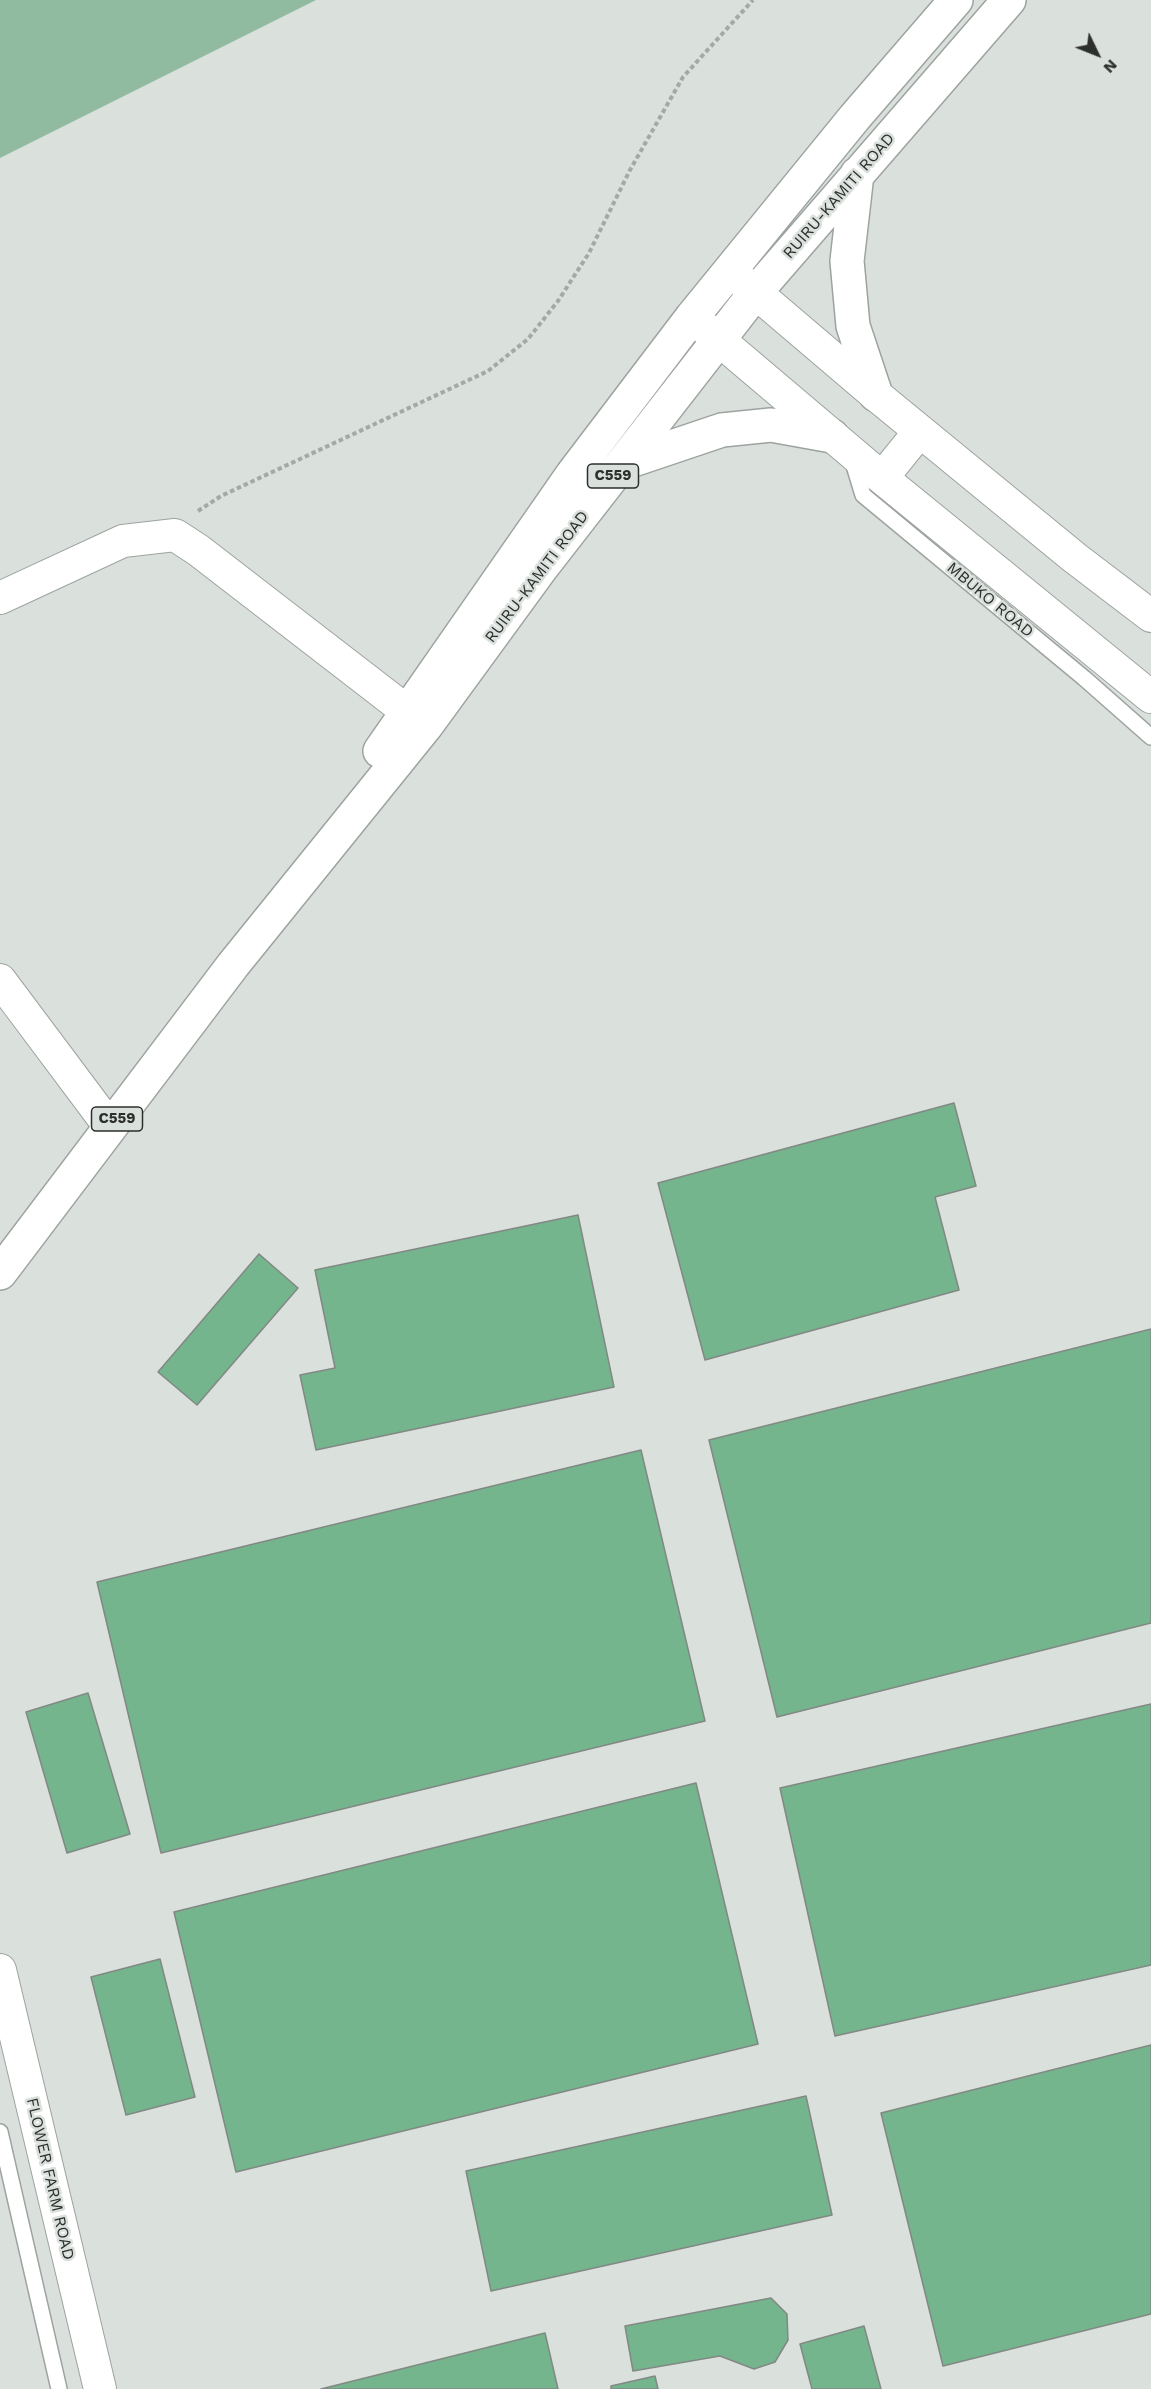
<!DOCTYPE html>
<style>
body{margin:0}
#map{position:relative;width:1151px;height:2389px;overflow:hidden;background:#dae0dc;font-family:"Work Sans",sans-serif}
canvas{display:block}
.north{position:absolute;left:1067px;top:24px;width:60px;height:60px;-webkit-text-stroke:4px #dae0dc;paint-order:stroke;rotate:133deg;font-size:16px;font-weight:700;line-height:24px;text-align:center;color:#2d2f2d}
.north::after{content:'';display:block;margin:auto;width:21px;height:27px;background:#2d2f2d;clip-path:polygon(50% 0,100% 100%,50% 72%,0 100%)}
</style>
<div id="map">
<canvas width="1151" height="2389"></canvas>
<div class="north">N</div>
</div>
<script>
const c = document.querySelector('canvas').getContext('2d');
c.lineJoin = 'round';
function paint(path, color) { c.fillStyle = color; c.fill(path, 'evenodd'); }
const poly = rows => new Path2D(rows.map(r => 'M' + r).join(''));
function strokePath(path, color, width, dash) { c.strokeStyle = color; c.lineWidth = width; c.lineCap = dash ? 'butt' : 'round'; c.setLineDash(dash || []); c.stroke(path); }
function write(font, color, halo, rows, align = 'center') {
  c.font = font + ' "Work Sans",sans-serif'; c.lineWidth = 5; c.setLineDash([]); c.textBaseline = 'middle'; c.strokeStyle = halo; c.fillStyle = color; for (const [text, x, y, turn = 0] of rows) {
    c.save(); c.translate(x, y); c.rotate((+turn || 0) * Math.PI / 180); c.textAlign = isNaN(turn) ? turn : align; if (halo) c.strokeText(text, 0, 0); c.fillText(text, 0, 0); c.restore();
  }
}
paint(poly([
 [0,0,316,0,0,158]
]), '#91bba0');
const building = poly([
 [954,1103,976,1186,935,1197,959,1290,705,1360,658,1183,954,1103],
 [578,1215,614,1387,316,1450,300,1375,335,1368,315,1270,578,1215],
 [259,1254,298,1288,197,1405,158,1372,259,1254],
 [1151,1329,1151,1623,777,1717,709,1440,1151,1329],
 [641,1450,705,1721,161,1853,97,1582,641,1450],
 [88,1693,130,1834,67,1853,26,1712,88,1693],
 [1151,1704,1151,1965,835,2036,780,1788,1151,1704],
 [696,1783,758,2044,236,2172,174,1912,696,1783],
 [160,1959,195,2097,126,2115,91,1977,160,1959],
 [1151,2045,1151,2314,943,2366,881,2113,1151,2045],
 [806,2096,832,2215,491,2291,466,2171,806,2096],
 [771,2298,787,2314,788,2340,775,2362,754,2369,720,2356,633,2371,625,2326,771,2298],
 [864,2326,881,2389,812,2389,800,2344,864,2326],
 [545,2333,558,2389,321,2389,545,2333],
 [655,2376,658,2389,611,2389,611,2386,655,2376]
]);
paint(building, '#74b58d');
strokePath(building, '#828884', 1.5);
const service = poly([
 [852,459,863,495,1084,678,1151,737],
 [0,2132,59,2389]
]);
const minor = poly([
 [735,275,876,395,1075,558,1151,616],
 [692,317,882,478,1151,697],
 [882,478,920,431],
 [0,598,123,541,175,535,198,550,426,726],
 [0,980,110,1127],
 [0,1970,100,2389]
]);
const primary = poly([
 [857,174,847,261,853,326,876,395],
 [624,463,722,430,771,425,832,436],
 [380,751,572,475,692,317,855,117,956,0],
 [0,1273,233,965,426,726,542,567,755,293,1009,0]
]);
strokePath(service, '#9da39f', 18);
strokePath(minor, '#9da39f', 34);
strokePath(primary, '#9da39f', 36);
strokePath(poly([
 [198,511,221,496,488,371,528,339,558,301,589,253,630,170,683,77,753,0]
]), '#a4a9a6', 4, [4.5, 3]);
strokePath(service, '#fff', 15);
strokePath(minor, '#fff', 32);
strokePath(primary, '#fff', 33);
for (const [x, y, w] of [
 [613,476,51],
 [117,1119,51]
]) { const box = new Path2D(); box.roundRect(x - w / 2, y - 12, w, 24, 4.5); c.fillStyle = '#dae0dc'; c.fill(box); strokePath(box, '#2d2f2d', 1.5); }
write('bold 15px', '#2d2f2d', null, [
 ["C559",613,476],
 ["C559",117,1119]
]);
write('16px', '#2d2f2d', '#dae0dc', [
 ["RUIRU-KAMITI ROAD",839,196,-49],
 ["RUIRU-KAMITI ROAD",537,577,-53],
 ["MBUKO ROAD",990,600,40],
 ["FLOWER FARM ROAD",50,2179,77]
]);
</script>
